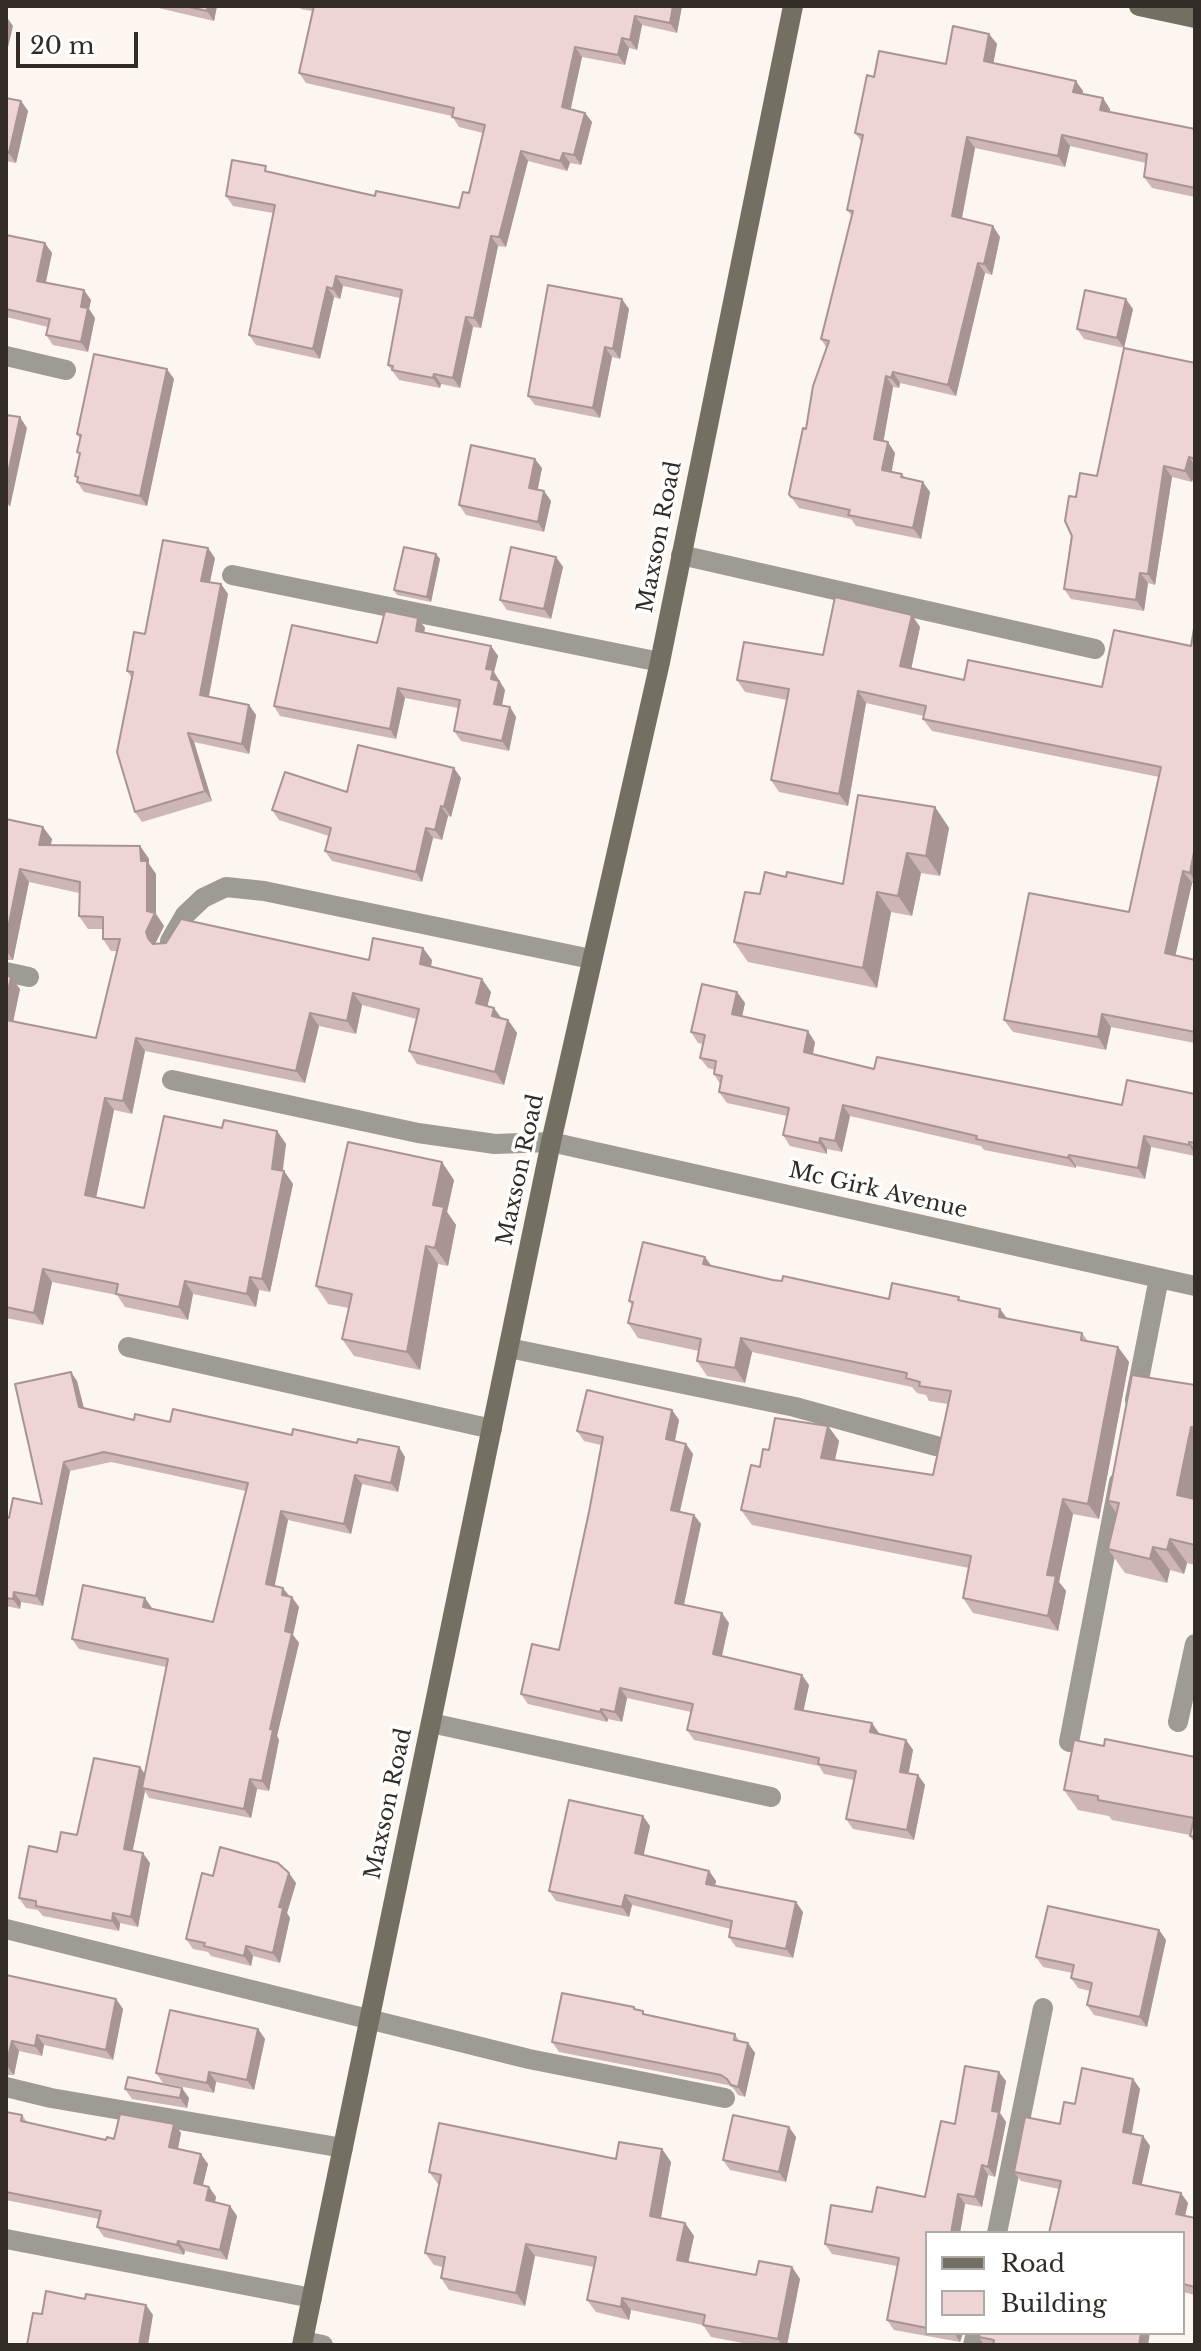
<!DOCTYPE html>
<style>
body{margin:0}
#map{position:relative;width:1201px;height:2351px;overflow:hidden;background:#fdf5ef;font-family:"Libre Baskerville",serif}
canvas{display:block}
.frame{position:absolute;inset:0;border:8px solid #332c26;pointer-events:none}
.legend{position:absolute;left:925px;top:2231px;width:260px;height:104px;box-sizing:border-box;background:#fff;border:2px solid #adaba8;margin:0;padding:10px 14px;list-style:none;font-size:24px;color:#332c26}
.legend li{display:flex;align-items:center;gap:16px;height:40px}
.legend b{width:40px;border:2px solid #adaba8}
.scale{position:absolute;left:16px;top:32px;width:122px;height:36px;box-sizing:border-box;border:4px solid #332c26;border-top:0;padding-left:10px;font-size:24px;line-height:28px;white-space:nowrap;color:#332c26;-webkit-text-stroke:6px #fff;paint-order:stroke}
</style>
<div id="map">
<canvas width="1201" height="2351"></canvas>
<div class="frame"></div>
<ul class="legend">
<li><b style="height:10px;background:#736f62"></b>Road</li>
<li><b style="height:22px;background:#eed4d2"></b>Building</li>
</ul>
<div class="scale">20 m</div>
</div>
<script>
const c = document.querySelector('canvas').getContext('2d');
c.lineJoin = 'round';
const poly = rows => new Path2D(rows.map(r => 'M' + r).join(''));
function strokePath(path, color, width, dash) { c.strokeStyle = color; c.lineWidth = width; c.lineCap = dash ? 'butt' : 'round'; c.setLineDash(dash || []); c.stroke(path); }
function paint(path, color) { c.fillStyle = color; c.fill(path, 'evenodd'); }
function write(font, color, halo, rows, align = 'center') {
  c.font = font + ' "Libre Baskerville",serif'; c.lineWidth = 7; c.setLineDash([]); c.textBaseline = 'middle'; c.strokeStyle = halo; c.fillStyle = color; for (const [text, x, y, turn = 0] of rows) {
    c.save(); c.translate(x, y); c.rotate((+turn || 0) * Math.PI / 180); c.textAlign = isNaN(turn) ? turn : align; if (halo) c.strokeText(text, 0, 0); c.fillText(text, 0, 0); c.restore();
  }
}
strokePath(poly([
 [6,356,66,370],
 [681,555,1095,649],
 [232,575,660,662],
 [170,941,185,915,203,898,226,887,264,891,591,959],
 [6,972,29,977],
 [172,1080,418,1133,495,1144,551,1142],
 [128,1347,492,1429],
 [509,1348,795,1407,936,1446],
 [1135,1400,1159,1278],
 [1178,1722,1195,1644],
 [431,1723,771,1797],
 [1069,1742,1119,1482],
 [6,1929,529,2059,725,2098],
 [6,2087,51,2098,343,2148],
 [997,2233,1043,2008],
 [6,2239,312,2298],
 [973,2345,976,2333]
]), '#9d9b92', 20);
strokePath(poly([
 [551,1142,1195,1286],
 [303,2341,323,2345]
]), '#9d9b92', 20);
strokePath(poly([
 [1139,6,1195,18],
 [302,2345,551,1142,660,662,793,6]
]), '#736f62', 20);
paint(poly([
 [150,6,217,6,214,21],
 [299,6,682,6,677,33,642,25,637,50,629,48,625,65,582,57,570,109,585,113,592,122,581,165,570,163,567,171,528,161,506,247,498,246,481,328,473,327,460,388,441,384,440,388,399,380,388,365,400,298,343,286,340,299,334,297,320,359,256,345,249,335,273,213,233,206,226,196,270,172,375,196,459,208,469,193,483,133,459,127,452,116,306,83,299,73,312,11,301,9],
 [989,34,997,44,993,63,1083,91,1083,94,1110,109,1110,112,1195,129,1195,197,1152,188,1144,177,1146,163,1070,146,1065,167,975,148,962,219,1000,237,992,275,985,273,956,396,900,383,899,388,893,387,883,441,895,453,891,472,902,474,905,478,930,492,921,539,856,526,851,519,799,508,791,497,806,429,826,347,821,339,852,216,847,210,862,142,855,133,874,77,946,64],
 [6,98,21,101,28,111,16,163,6,161],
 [6,235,52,253,46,282,91,300,89,309,95,318,88,352,53,345,46,335,48,327,6,317],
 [629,309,620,359,612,357,600,418,535,405,528,396],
 [1133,309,1124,348,1084,339,1077,329],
 [1195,363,1195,472,1192,482,1172,477,1155,585,1148,583,1144,611,1071,599,1064,589,1076,497,1097,476],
 [174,379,147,506,84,492,77,482,78,479,75,476,80,456,77,452,80,439,77,434],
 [542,468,537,490,544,491,551,501,544,532,466,515,459,505],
 [436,554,440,559,431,602,397,595,394,590],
 [556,557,563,567,551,619,507,610,500,600],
 [215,558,210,582,221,584,228,594,209,697,249,705,256,715,249,754,194,742,212,801,142,822,135,812,132,678,127,671,145,634],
 [418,618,425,628,424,633,491,646,498,656,494,672,505,690,502,706,510,707,516,717,509,751,461,741,454,731,458,708,405,698,396,739,280,716,274,706],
 [1195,623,1195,884,1192,883,1175,956,1195,960,1195,1043,1111,1027,1106,1050,1013,1032,1004,1020,1129,912,1159,777,932,731,923,719,924,716,866,703,848,806,779,792,771,780,787,700,745,692,737,680,920,627,911,669,964,680,1102,687,1191,646],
 [461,778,451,817,448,816,442,840,433,838,422,882,332,861,325,851,329,836,279,820,272,810,347,792],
 [935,807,949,828,940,876,921,873,912,916,891,912,877,988,748,962,734,942,760,894,786,877,843,884],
 [6,819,52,839,51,845,140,846,149,859,149,864,156,874,156,914,164,926,155,944,369,960,432,960,431,967,491,992,487,1006,494,1008,501,1019,508,1020,517,1033,504,1085,417,1064,409,1051,417,1019,362,1005,356,1034,319,1026,305,1083,145,1051,132,1114,114,1110,96,1197,144,1208,222,1128,277,1131,286,1144,283,1171,284,1171,293,1184,270,1292,259,1290,256,1307,193,1294,188,1320,125,1307,117,1295,52,1282,43,1325,6,1318,6,975,20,989,13,1021,96,1038,117,951,111,951,103,939,103,929,88,929,79,916,79,893,29,882,13,960,6,960],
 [737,992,745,1003,742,1017,815,1042,813,1055,874,1069,1122,1105,1195,1094,1195,1156,1151,1147,1145,1179,1076,1166,1076,1168,984,1150,981,1146,850,1116,842,1152,827,1149,827,1154,790,1146,783,1135,787,1116,727,1103,719,1092,720,1084,714,1074,715,1070,708,1068,700,1058,703,1044,698,1043,691,1032],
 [454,1180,447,1212,456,1225,448,1266,438,1264,420,1370,354,1356,342,1339,349,1308,328,1304,316,1286],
 [705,1257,712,1266,773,1280,889,1299,962,1301,1000,1309,1007,1319,1082,1333,1088,1341,1118,1347,1129,1362,1099,1519,1073,1514,1059,1582,1066,1591,1058,1631,973,1613,963,1598,969,1568,752,1525,741,1510,769,1450,828,1426,839,1441,835,1460,933,1475,948,1404,929,1401,926,1395,917,1393,912,1387,752,1352,745,1383,707,1376,697,1361,699,1351,638,1338,628,1323,632,1305,629,1301],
 [77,1381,84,1408,134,1420,170,1422,292,1435,405,1457,398,1492,362,1484,351,1534,288,1520,274,1586,283,1588,299,1607,293,1635,299,1643,277,1736,279,1740,269,1791,257,1789,251,1818,149,1798,145,1791,132,1851,150,1863,138,1927,120,1923,119,1931,43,1916,38,1910,26,1908,19,1898,57,1852,77,1835,145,1774,166,1667,79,1649,72,1639,152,1608,213,1622,246,1491,111,1462,70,1471,43,1606,21,1602,20,1609,6,1606,6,1517,9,1518,42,1504],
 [1195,1385,1195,1565,1187,1563,1184,1574,1170,1570,1167,1583,1125,1573,1108,1549,1117,1514,1108,1501],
 [672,1410,679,1420,675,1441,686,1444,693,1454,679,1511,694,1515,701,1524,684,1605,729,1623,722,1656,809,1685,803,1710,879,1734,906,1740,913,1750,908,1773,918,1775,925,1785,914,1840,853,1829,846,1819,854,1780,824,1774,819,1766,694,1740,687,1730,691,1712,627,1698,622,1722,608,1719,607,1722,528,1704,521,1694,559,1650,589,1512,601,1445,584,1441,577,1431],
 [1104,1746,1195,1757,1195,1844,1190,1836,1190,1835,1112,1820,1109,1816,1078,1810,1064,1790],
 [650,1826,643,1855,709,1871,716,1881,715,1886,803,1912,793,1958,736,1947,729,1937,731,1929,632,1905,629,1917,556,1901,549,1891],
 [213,1876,296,1883,287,1913,290,1918,280,1963,253,1956,251,1966,211,1956,208,1952,193,1949,186,1939],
 [1159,1930,1166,1940,1147,2027,1094,2015,1087,2005,1090,1991,1078,1988,1071,1978,1073,1973,1043,1967,1036,1957],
 [6,1975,116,1999,123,2009,113,2060,44,2045,42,2056,19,2051,14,2075,6,2075],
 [636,2010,645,2014,735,2034,740,2042,748,2043,755,2053,745,2097,738,2095,733,2088,728,2085,559,2052,552,2042],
 [258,2029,265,2039,254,2090,216,2082,214,2093,163,2083,156,2073],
 [1133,2079,1140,2089,1132,2133,1143,2136,1150,2146,1141,2185,1188,2203,1185,2216,1195,2218,1195,2295,1183,2292,1183,2233,1059,2189,1021,2181,1014,2172,1060,2124,1075,2104],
 [1006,2081,1000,2113,1006,2122,995,2177,988,2175,982,2207,965,2204,960,2233,927,2233,927,2333,963,2333,960,2342,894,2330,887,2320,897,2266,832,2254,825,2244,872,2212,925,2197,955,2124],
 [125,2089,189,2098,187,2108,132,2099],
 [6,2112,22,2115,27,2122,106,2140,174,2124,181,2133,178,2149,208,2164,203,2185,209,2187,216,2197,215,2202,230,2206,237,2216,227,2260,185,2251,184,2255,104,2237,97,2227,99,2219,6,2200],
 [796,2137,786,2182,730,2170,723,2160],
 [662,2149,671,2162,661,2218,685,2223,694,2236,688,2262,756,2275,792,2267,800,2279,787,2345,753,2345,711,2337,703,2325,631,2310,629,2320,596,2312,587,2300,594,2267,535,2256,525,2306,449,2290,441,2278,443,2267,434,2265,425,2253,439,2185,438,2184,429,2172,616,2159],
 [979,2337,1148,2345,984,2345]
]), '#cdb6b5');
paint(poly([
 [208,6,217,6,214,21,207,11],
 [673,6,682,6,677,33,670,23],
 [6,16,13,26,6,56],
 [635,16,642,25,637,50,630,40],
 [989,34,997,44,992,71,984,61],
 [622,38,629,48,625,65,618,55],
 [575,47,582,57,569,117,562,107],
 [1076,81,1083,91,1081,103,1073,92],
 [1103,98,1110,109,1108,121,1100,110],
 [21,101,28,111,16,163,9,153],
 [585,113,592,122,581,165,574,155],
 [1062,135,1070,146,1065,167,1058,156],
 [967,137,975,148,960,227,952,216],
 [521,151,528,161,506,247,499,237],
 [563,153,570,163,567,171,560,161],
 [993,226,1000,237,992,275,984,264],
 [491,236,498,246,481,328,474,318],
 [45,243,52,253,44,290,37,281],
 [978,263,985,273,956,396,948,385],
 [336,276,343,286,340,299,333,289],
 [327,287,334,297,320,359,313,349],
 [84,290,91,300,89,309,95,318,88,352,81,342,81,307],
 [622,299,629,309,620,359,613,349],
 [1126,299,1133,309,1124,348,1117,338],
 [466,317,473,327,460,388,453,378],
 [605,347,612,357,600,418,593,408],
 [167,369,174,379,147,506,140,496],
 [893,372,900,383,899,388,891,378],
 [434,374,441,384,440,388,433,378],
 [886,376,893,387,882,450,874,439],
 [20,417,27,428,10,507,6,501,6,483],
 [888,442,895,453,890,481,882,470],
 [1189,457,1195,466,1195,472,1192,482,1185,471],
 [535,459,542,468,536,498,529,488],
 [1164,466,1172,477,1155,585,1148,574],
 [923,482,930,492,921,539,913,528],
 [544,491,551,501,544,532,538,522],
 [208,548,215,558,208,591,201,581],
 [436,554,440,559,431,602,427,597],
 [556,557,563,567,551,619,544,609],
 [1140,573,1148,583,1144,611,1136,600],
 [221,584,228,594,207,705,200,695],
 [912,615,920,627,909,679,900,666],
 [418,618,425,628,422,641,416,631],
 [491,646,498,656,494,672,505,690,500,714,494,704,486,669],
 [398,688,405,698,396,739,390,729],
 [858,691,866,703,848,806,839,794],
 [249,705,256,715,249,754,242,744],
 [510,707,516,717,509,751,502,741],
 [188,733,194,742,212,801,205,791],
 [454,768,461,778,451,817,444,807],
 [441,806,448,816,442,840,435,830],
 [935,807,949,828,940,876,926,856],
 [43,827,52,839,48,857,39,845],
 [426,828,433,838,422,882,416,872],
 [140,846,149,859,149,864,156,874,156,914,164,926,155,944,156,951,148,938,146,932,147,911,141,861],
 [1195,847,1195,881,1190,873],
 [907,853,921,873,912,916,898,896],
 [20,869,29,882,13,960,6,950,6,938],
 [1183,871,1192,883,1173,966,1165,953],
 [877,892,891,912,877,988,863,968],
 [423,948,432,960,429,977,420,964],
 [11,977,20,989,11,1032,6,1025,6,1001],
 [482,979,491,992,485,1016,476,1003],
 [737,992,745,1003,740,1025,732,1014],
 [353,993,362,1005,356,1034,347,1021],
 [494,1008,503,1020,492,1016],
 [310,1013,319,1026,305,1083,296,1071],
 [1102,1014,1111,1027,1106,1050,1098,1037],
 [508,1020,517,1033,504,1085,495,1072],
 [808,1031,815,1042,811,1063,804,1052],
 [136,1038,145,1051,132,1114,123,1101],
 [105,1098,114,1110,94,1208,85,1195],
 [843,1105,850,1116,842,1152,835,1141],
 [277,1131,286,1144,281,1181,272,1169],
 [1144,1136,1151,1147,1145,1179,1138,1168],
 [820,1138,827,1149,827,1154,819,1143],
 [1189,1142,1195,1150,1195,1154,1189,1145],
 [1069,1155,1076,1166,1076,1168,1068,1158],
 [442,1162,454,1180,447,1212,456,1225,448,1266,435,1248,433,1205],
 [284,1171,293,1184,270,1292,262,1279],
 [426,1246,438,1264,420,1370,407,1352],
 [705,1257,715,1272,703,1264],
 [43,1269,52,1282,43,1325,34,1313],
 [250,1277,259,1290,256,1307,247,1294],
 [185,1281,193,1294,188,1320,179,1307],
 [1000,1309,1011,1324,999,1317],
 [741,1338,752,1352,745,1383,735,1368],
 [1118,1347,1129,1362,1099,1519,1088,1504],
 [71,1372,77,1381,86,1417,79,1407],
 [672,1410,679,1420,673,1449,666,1439],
 [828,1426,839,1441,832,1473,821,1458],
 [1191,1427,1195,1433,1195,1513,1177,1495],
 [686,1444,693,1454,678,1520,671,1510],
 [399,1447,405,1457,398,1492,391,1483],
 [64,1462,70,1471,43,1606,36,1596],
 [355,1475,362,1484,351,1534,344,1524],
 [1063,1499,1073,1514,1059,1582,1066,1591,1058,1631,1048,1616,1047,1575],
 [281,1511,288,1520,273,1594,266,1584],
 [694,1515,701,1524,682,1613,675,1603],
 [1170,1539,1187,1563,1184,1574,1167,1550],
 [1153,1547,1170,1570,1167,1583,1150,1559],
 [283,1588,290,1598,282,1595],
 [14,1592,21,1602,20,1609,13,1599],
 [292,1597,299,1607,293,1635,299,1643,277,1736,279,1740,269,1791,262,1781,285,1631],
 [145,1598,152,1608,150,1616,143,1607],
 [722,1613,729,1623,720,1664,713,1654],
 [802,1675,809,1685,802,1718,795,1709],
 [620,1688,627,1698,622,1722,615,1712],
 [601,1709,608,1719,607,1722,600,1712],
 [872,1723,879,1733,877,1742,870,1732],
 [906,1740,913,1750,907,1782,900,1772],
 [140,1767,147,1777,142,1788,145,1791,131,1859,124,1849],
 [918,1775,925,1785,914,1840,907,1830],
 [250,1779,257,1789,251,1818,244,1809],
 [643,1816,650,1826,642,1863,635,1853],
 [143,1853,150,1863,138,1927,131,1917],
 [709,1871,716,1881,713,1894,706,1884],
 [289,1873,296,1883,287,1913,290,1918,280,1963,273,1953,279,1907],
 [625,1895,632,1905,629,1917,622,1907],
 [796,1902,803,1912,793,1958,786,1949],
 [113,1913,120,1923,119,1931,112,1921],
 [1159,1930,1166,1940,1147,2027,1140,2017],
 [246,1946,253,1956,251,1966,244,1956],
 [116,1999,123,2009,113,2060,106,2050],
 [258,2029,265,2039,254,2090,247,2080],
 [37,2035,44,2045,42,2056,35,2046],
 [12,2041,19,2051,14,2075,7,2066],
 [748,2043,755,2053,745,2097,738,2087],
 [209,2072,216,2082,214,2093,207,2083],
 [999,2072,1006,2081,1000,2113,1006,2122,995,2177,988,2167,992,2111],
 [1133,2079,1140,2089,1130,2142,1123,2132],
 [182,2088,189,2098,187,2108,180,2098],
 [174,2124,181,2133,176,2157,169,2147],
 [789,2127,796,2137,786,2182,779,2172],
 [1143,2136,1150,2146,1140,2193,1133,2183],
 [662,2149,671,2162,659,2228,650,2216],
 [201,2154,208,2164,201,2193,194,2183],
 [982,2165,988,2175,982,2207,975,2197],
 [209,2187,216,2197,213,2210,206,2200],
 [1181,2193,1188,2203,1183,2224,1176,2214],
 [958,2194,965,2204,960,2233,951,2233],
 [230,2206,237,2216,227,2260,220,2250],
 [685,2223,694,2236,686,2273,677,2260],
 [178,2241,185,2251,184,2255,177,2245],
 [526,2244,535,2256,525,2306,516,2293],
 [792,2267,800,2279,787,2345,782,2345,778,2339],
 [622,2298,631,2310,629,2320,621,2307],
 [146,2305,153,2315,148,2345,139,2345],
 [954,2333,963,2333,960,2342],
 [1141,2333,1150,2333,1148,2345,1139,2345]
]), '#a79493');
const building = poly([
 [185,6,208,6,207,11,185,6],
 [314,6,673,6,670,23,635,16,630,40,622,38,618,55,575,47,562,107,585,113,574,155,563,153,560,161,521,151,499,237,491,236,474,318,466,317,453,378,434,374,433,378,392,370,393,366,388,365,402,290,336,276,333,289,327,287,313,349,249,335,275,205,226,196,232,160,266,166,265,171,375,196,376,191,459,208,463,192,469,193,485,125,452,117,454,108,299,73,314,6],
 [953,26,989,34,984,61,1076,81,1073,92,1103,98,1100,110,1195,129,1195,188,1144,177,1147,154,1062,135,1058,156,967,137,952,216,993,226,984,264,978,263,948,385,893,372,891,378,886,376,874,439,888,442,882,470,902,474,901,477,923,482,913,528,848,515,850,510,791,497,789,494,803,428,806,429,813,386,829,341,821,339,853,211,847,210,863,135,855,133,867,75,874,77,879,51,946,64,953,26],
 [6,98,21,101,9,153,6,152,6,98],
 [6,235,45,243,37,281,84,290,81,307,88,308,81,342,46,335,50,319,6,309,6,235],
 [548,285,622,299,613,349,605,347,593,408,528,396,548,285],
 [1085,290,1126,299,1117,338,1077,329,1085,290],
 [1124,348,1195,363,1195,459,1189,457,1185,471,1164,466,1148,574,1140,573,1136,600,1064,589,1072,536,1065,521,1069,496,1076,497,1080,473,1097,476,1124,348],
 [94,354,167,369,140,496,77,482,78,477,75,476,80,453,77,452,81,435,77,434,94,354],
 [6,415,20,417,6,483,6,415],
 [471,445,535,459,529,488,544,491,538,522,459,505,471,445],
 [163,540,208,548,201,581,221,584,200,695,249,705,242,744,188,733,205,791,135,812,117,752,133,672,127,671,134,632,145,634,163,540],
 [404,547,436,554,427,597,394,590,404,547],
 [511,547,556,557,544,609,500,600,511,547],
 [835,597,912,615,900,666,964,680,968,660,1102,687,1114,630,1191,646,1195,623,1195,847,1190,873,1183,871,1165,953,1195,960,1195,1032,1102,1014,1098,1037,1004,1020,1029,893,1129,912,1161,767,923,719,926,706,858,691,839,794,771,780,789,689,737,680,744,642,823,655,835,597],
 [385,611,418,618,416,631,491,646,486,669,493,670,491,679,499,681,494,704,510,707,502,741,454,731,460,700,398,688,390,729,274,706,292,625,377,643,385,611],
 [358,745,454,768,444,807,441,806,435,830,426,828,416,872,325,851,331,828,272,810,285,772,347,792,358,745],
 [858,795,935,807,926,856,907,853,898,896,877,892,863,968,734,942,745,892,760,894,765,872,786,877,787,872,843,884,858,795],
 [6,819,43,827,39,845,140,846,141,861,147,861,147,911,155,913,146,932,148,938,153,944,166,943,181,919,369,960,373,938,423,948,420,964,482,979,476,1003,494,1008,492,1016,508,1020,495,1072,409,1051,419,1009,353,993,347,1021,310,1013,296,1071,136,1038,123,1101,105,1098,85,1195,144,1208,164,1116,222,1128,224,1120,277,1131,272,1169,284,1171,262,1279,250,1277,247,1294,185,1281,179,1307,116,1294,118,1284,43,1269,34,1313,6,1307,6,1020,96,1038,120,939,103,939,103,917,79,916,80,882,20,869,6,938,6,819],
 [6,975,11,977,6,1001,6,975],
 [702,984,737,992,732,1014,808,1031,804,1052,874,1069,877,1057,1122,1105,1127,1080,1195,1094,1195,1143,1189,1142,1189,1145,1144,1136,1138,1168,1069,1155,1068,1158,976,1139,977,1136,843,1105,835,1141,820,1138,819,1143,783,1135,789,1108,719,1092,722,1076,714,1074,716,1061,700,1058,705,1035,691,1032,702,984],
 [348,1142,442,1162,433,1205,444,1207,435,1248,426,1246,407,1352,342,1339,352,1294,316,1286,348,1142],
 [643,1242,705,1257,703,1264,773,1280,782,1281,783,1276,889,1299,892,1283,959,1297,958,1300,1000,1309,999,1317,1082,1333,1081,1340,1118,1347,1088,1504,1063,1499,1047,1575,1056,1576,1048,1616,963,1598,971,1556,741,1510,751,1465,760,1467,763,1449,769,1450,775,1418,828,1426,821,1458,933,1475,951,1391,919,1386,920,1382,906,1378,907,1373,741,1338,735,1368,697,1361,701,1339,628,1323,633,1302,629,1301,643,1242],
 [71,1372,79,1407,134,1420,135,1414,170,1422,173,1409,292,1435,293,1429,357,1443,358,1439,399,1447,391,1483,355,1475,344,1524,281,1511,266,1584,283,1588,282,1595,292,1597,285,1631,292,1633,270,1729,273,1730,262,1781,250,1779,244,1809,142,1788,168,1659,72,1639,83,1585,145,1598,143,1607,213,1622,248,1483,104,1452,64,1462,36,1596,14,1592,13,1599,6,1598,6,1517,9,1518,13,1498,42,1504,15,1384,71,1372],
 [1132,1375,1195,1385,1195,1428,1191,1427,1177,1495,1195,1499,1195,1545,1170,1539,1167,1550,1153,1547,1150,1559,1108,1549,1119,1503,1108,1501,1132,1375],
 [587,1390,672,1410,666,1439,686,1444,671,1510,694,1515,675,1603,722,1613,713,1654,802,1675,795,1709,872,1723,870,1732,906,1740,900,1772,918,1775,907,1830,846,1819,856,1771,818,1764,819,1758,687,1730,693,1704,620,1688,615,1712,601,1709,600,1712,521,1694,532,1644,559,1650,589,1512,603,1437,577,1431,587,1390],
 [1105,1739,1195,1757,1195,1837,1190,1836,1194,1818,1098,1800,1098,1796,1064,1790,1074,1740,1104,1746,1105,1739],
 [94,1758,140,1767,124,1849,143,1853,131,1917,113,1913,112,1921,36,1906,36,1901,19,1898,29,1846,57,1852,61,1832,77,1835,94,1758],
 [569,1800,643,1816,635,1853,709,1871,706,1884,796,1902,786,1949,729,1937,732,1921,625,1895,622,1907,549,1891,569,1800],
 [220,1847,278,1863,289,1873,279,1907,283,1908,273,1953,246,1946,244,1956,204,1946,205,1943,186,1939,202,1873,213,1876,220,1847],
 [1048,1906,1159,1930,1140,2017,1087,2005,1092,1983,1071,1978,1074,1965,1036,1957,1048,1906],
 [6,1975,116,1999,106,2050,37,2035,35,2046,12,2041,6,2065,6,1975],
 [562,1993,634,2007,634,2009,643,2011,643,2014,735,2034,734,2040,748,2043,738,2087,731,2085,727,2079,721,2075,552,2042,562,1993],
 [170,2010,258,2029,247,2080,209,2072,207,2083,156,2073,170,2010],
 [965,2066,999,2072,992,2111,999,2112,988,2167,982,2165,975,2197,958,2194,951,2233,927,2233,927,2328,887,2320,899,2258,825,2244,831,2205,872,2212,877,2187,925,2197,941,2121,955,2124,965,2066],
 [1082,2068,1133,2079,1123,2132,1143,2136,1133,2183,1181,2193,1176,2214,1195,2218,1195,2287,1183,2284,1183,2233,1049,2233,1061,2181,1014,2172,1025,2117,1060,2124,1064,2102,1075,2104,1082,2068],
 [128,2077,182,2088,180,2098,125,2089,128,2077],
 [6,2112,22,2115,21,2121,106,2140,107,2137,114,2139,120,2114,174,2124,169,2147,201,2154,194,2183,209,2187,206,2200,230,2206,220,2250,178,2241,177,2245,97,2227,101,2211,6,2192,6,2112],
 [733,2115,789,2127,779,2172,723,2160,733,2115],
 [439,2123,616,2159,619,2142,662,2149,650,2216,685,2223,677,2260,756,2275,759,2261,792,2267,778,2339,703,2325,705,2315,622,2298,621,2307,587,2300,596,2257,526,2244,516,2293,441,2278,445,2257,425,2253,441,2175,429,2172,439,2123],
 [46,2291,85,2299,86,2294,146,2305,139,2345,27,2345,33,2313,42,2314,46,2291],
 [980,2333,1141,2333,1139,2345,993,2345,994,2340,979,2337,980,2333]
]);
paint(building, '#eed4d2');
strokePath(building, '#a79493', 2);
write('22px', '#332c26', '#fff', [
 ["Maxson Road",660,537,-79],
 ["Maxson Road",521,1170,-78],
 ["Mc Girk Avenue",878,1191,13],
 ["Maxson Road",389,1804,-78]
]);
</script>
